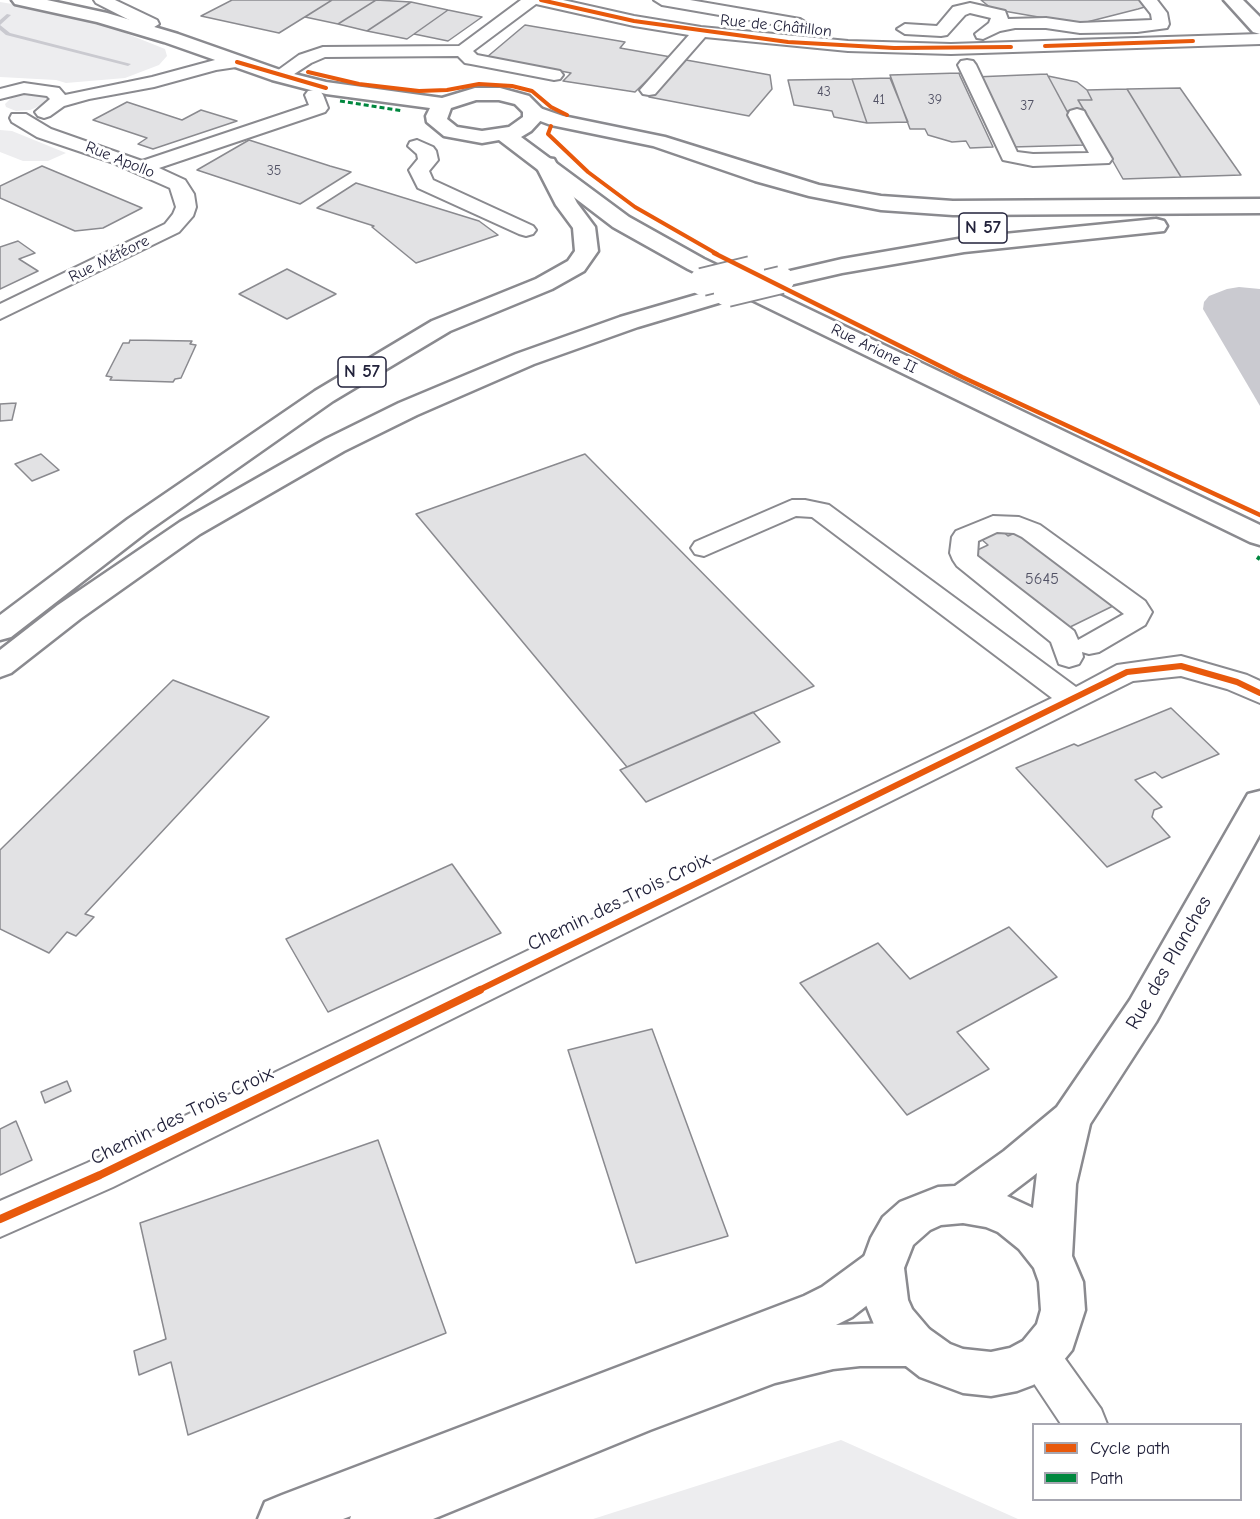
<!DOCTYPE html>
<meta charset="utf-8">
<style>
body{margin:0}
#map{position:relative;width:1260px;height:1519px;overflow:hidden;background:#fff;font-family:"Comic Neue",sans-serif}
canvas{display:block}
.legend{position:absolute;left:1032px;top:1423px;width:210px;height:78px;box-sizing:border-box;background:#fff;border:2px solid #a7a7b1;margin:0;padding:8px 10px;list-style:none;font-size:18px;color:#22223b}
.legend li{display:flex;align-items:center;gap:12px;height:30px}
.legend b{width:30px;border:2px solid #a7a7b1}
</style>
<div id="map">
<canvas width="1260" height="1519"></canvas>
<ul class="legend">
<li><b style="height:8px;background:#e8590c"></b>Cycle path</li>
<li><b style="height:8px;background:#00873e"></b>Path</li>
</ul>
</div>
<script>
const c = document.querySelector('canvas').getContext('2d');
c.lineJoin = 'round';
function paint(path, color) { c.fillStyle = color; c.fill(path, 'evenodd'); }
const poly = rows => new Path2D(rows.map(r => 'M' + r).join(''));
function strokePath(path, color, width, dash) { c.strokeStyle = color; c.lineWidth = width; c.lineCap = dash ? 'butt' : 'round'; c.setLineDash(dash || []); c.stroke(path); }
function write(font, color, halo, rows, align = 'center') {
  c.font = font + ' "Comic Neue",sans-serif'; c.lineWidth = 6; c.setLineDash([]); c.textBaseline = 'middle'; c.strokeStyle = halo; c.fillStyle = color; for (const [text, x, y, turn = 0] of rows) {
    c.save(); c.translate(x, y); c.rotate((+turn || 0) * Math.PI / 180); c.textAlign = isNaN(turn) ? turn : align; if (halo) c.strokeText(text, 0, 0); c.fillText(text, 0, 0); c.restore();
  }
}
paint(poly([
 [0,2,49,10,110,27,165,49,167,56,159,65,125,78,66,83,56,80,0,77],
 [31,93,43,94,48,100,47,103,30,110,16,111,6,107,5,104,11,98],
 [0,130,12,131,66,153,48,161,23,161,0,152],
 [841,1440,1018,1519,593,1519]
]), '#ededef');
paint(poly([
 [1239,287,1260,289,1260,406,1203,309,1204,302,1209,296,1227,289]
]), '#cacad0');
paint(poly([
 [7,14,11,15,0,25,0,20,7,14],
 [0,25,10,33,131,64,128,66,6,35,0,30,0,25]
]), '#cacad0');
const building = poly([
 [232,0,332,0,279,33,201,16,232,0],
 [332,0,376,0,338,24,305,17,332,0],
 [376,0,411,2,367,31,338,24,376,0],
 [981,0,1156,0,1148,6,1138,9,1079,24,992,9,981,0],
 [411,2,448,10,407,39,367,31,411,2],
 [448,10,482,17,448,41,414,34,448,10],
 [525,25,625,42,620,48,671,57,635,92,563,81,571,73,487,57,525,25],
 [686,60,770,75,772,89,749,116,649,97,686,60],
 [959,73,960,76,993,147,970,148,966,141,952,142,928,135,925,129,910,129,890,75,959,73],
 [1047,74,1085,145,1012,147,975,77,1047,74],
 [1048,76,1077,82,1087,90,1092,100,1078,100,1084,110,1067,111,1048,76],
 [890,78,908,122,867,123,852,79,890,78],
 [852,79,867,123,834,117,832,111,794,105,788,80,852,79],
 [1180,88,1241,175,1181,177,1127,89,1180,88],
 [1127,89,1181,177,1123,179,1078,100,1092,100,1087,90,1127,89],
 [127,102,182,120,201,110,237,121,153,149,138,144,147,138,93,120,127,102],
 [249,140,330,166,351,172,300,204,197,170,249,140],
 [42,166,142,208,103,228,75,231,0,198,0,186,42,166],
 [356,183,479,221,498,235,416,263,372,227,374,226,317,208,356,183],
 [18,241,35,253,19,259,38,271,0,289,0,247,18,241],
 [287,269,336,294,287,319,239,294,287,269],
 [130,340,192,341,190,344,196,345,181,378,175,379,173,382,110,380,112,377,106,376,123,343,129,343,130,340],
 [16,403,12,420,0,421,0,404,16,403],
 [41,454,59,470,32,481,15,464,41,454],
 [585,454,814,686,627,767,416,514,585,454],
 [1001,530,1008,536,1019,531,1115,605,1066,629,971,553,988,545,981,539,1001,530],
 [173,680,269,717,85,914,94,917,76,936,67,932,49,953,0,929,0,850,173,680],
 [1171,708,1219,754,1162,778,1155,772,1135,780,1162,807,1154,810,1152,817,1170,837,1107,867,1016,768,1074,744,1078,746,1171,708],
 [753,712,780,742,646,802,620,770,753,712],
 [452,864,501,933,328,1012,286,939,452,864],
 [1009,927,1057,977,957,1032,989,1069,907,1115,800,983,878,943,910,979,1009,927],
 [652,1029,728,1236,636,1263,568,1050,652,1029],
 [67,1081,71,1091,45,1103,41,1092,67,1081],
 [16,1121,32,1160,0,1175,0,1129,16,1121],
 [378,1140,446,1333,188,1435,171,1362,139,1375,134,1351,166,1339,140,1223,378,1140]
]);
paint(building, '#e2e2e4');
strokePath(building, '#8a8a8f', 1.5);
const minor = poly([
 [94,0,115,0,157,20,159,24,151,29,145,28,96,3,94,0],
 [521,0,563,0,634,16,701,27,848,41,951,44,1260,34,1260,44,951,54,848,51,705,37,655,94,649,95,643,94,640,90,689,35,634,26,536,4,473,51,477,55,560,71,563,75,560,79,554,80,471,64,465,63,458,56,325,57,311,63,285,80,273,80,270,76,299,55,323,47,459,46,521,0],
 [654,0,690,0,800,19,808,24,800,29,662,5,654,0],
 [1140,0,1157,0,1167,13,1169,24,1167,28,1137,32,1080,33,1046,28,1015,28,1000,31,983,39,977,38,975,34,989,23,991,18,970,13,965,15,947,35,941,36,905,34,897,29,905,24,937,26,953,7,970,3,1005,11,1008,19,1046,18,1080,23,1152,20,1151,14,1140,0],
 [237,57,243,58,246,62,243,66,216,70,154,87,89,99,64,106,50,116,44,118,38,116,35,112,50,99,47,96,24,93,0,99,0,89,24,83,59,88,65,95,152,77,215,60,237,57],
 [967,60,973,61,976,65,1017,152,1033,154,1089,153,1068,115,1070,111,1077,109,1084,111,1086,115,1112,159,1109,163,1033,166,1003,160,958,65,961,61,967,60],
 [314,90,320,91,323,95,328,108,325,112,159,168,185,180,194,194,196,207,193,216,179,232,0,319,0,304,165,224,173,214,176,207,170,188,111,162,37,137,12,122,10,118,12,114,26,114,51,129,142,161,309,105,305,95,308,91,314,90],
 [417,140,433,147,436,151,438,160,429,171,433,180,533,226,536,230,533,234,526,236,519,234,418,188,409,170,418,159,417,154,408,146,410,142,417,140],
 [792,500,805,500,829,505,1076,687,1117,665,1181,656,1247,675,1260,681,1260,703,1227,689,1181,676,1133,681,113,1187,0,1237,0,1201,87,1163,1052,698,812,517,796,516,704,556,695,554,691,548,695,542,792,500],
 [993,516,1019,517,1040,525,1145,601,1152,612,1145,625,1099,652,1089,654,1082,652,1083,657,1079,664,1069,667,1059,664,1051,642,957,566,953,560,950,553,952,537,956,531,993,516],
 [997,532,1014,533,1022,537,1124,614,1078,640,1074,631,977,556,978,541,997,532],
 [1039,1336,1053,1342,1101,1409,1107,1424,1061,1424,1025,1370,1019,1356,1025,1342,1039,1336]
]);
const major = poly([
 [12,0,47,0,107,13,178,34,286,72,326,82,442,98,475,88,500,88,529,96,543,110,543,118,531,131,521,137,629,217,704,259,1260,525,1260,545,1250,542,688,269,613,227,499,140,482,143,444,136,427,122,426,116,430,108,326,94,272,80,164,42,97,22,15,4,12,0],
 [476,100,499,100,515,104,523,112,523,117,509,127,482,131,457,127,447,119,451,108,476,100],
 [1260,791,1260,834,1156,1022,1090,1124,1076,1184,1072,1256,1083,1282,1085,1310,1072,1350,1055,1371,1033,1385,1017,1391,991,1396,963,1393,920,1377,897,1359,880,1339,864,1300,860,1268,871,1238,883,1217,900,1202,938,1187,955,1186,1004,1151,1057,1107,1130,1000,1248,794,1260,791],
 [1037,1173,1033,1208,1007,1196,1032,1177,1037,1173],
 [963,1223,986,1227,998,1232,1019,1249,1034,1268,1039,1282,1041,1310,1037,1324,1023,1341,1010,1348,991,1352,963,1349,950,1344,929,1329,912,1309,908,1300,904,1268,913,1245,930,1230,941,1225,963,1223]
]);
const highway = poly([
 [1224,0,1243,0,1260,17,1260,34,1253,32,1224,0],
 [534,106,563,116,665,137,819,185,881,196,953,201,1260,199,1260,213,953,215,881,210,809,196,755,181,653,146,551,125,527,116,524,112,527,108,534,106],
 [546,158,554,159,577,203,595,227,598,251,584,271,552,289,450,331,333,401,148,531,11,637,0,640,0,615,128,519,315,391,432,321,536,279,568,261,575,251,573,228,556,205,535,164,538,159,546,158],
 [1156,219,1164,221,1167,226,1164,231,964,252,842,273,781,287,773,285,769,280,773,275,842,259,964,238,1156,219],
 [727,286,735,288,739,293,735,298,638,327,534,364,417,415,344,451,200,534,80,619,11,673,0,677,0,650,58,605,180,522,326,439,399,403,516,354,620,317,727,286],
 [882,1248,897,1254,904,1268,897,1282,852,1317,836,1325,913,1322,929,1329,935,1344,929,1359,913,1366,860,1366,833,1369,775,1383,650,1430,433,1519,350,1519,351,1516,343,1519,258,1519,265,1502,282,1495,804,1296,822,1287,867,1254,882,1248]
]);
strokePath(minor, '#8a8a8f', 4);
strokePath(major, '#8a8a8f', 5);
strokePath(highway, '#8a8a8f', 5);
paint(minor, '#fff');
paint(major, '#fff');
paint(highway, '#fff');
const highwayBridge = poly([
 [702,282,751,270],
 [727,293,781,280]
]);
strokePath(highwayBridge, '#8a8a8f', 30, []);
strokePath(highwayBridge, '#fff', 26);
strokePath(poly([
 [340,101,403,111]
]), '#00873e', 3, [5, 3]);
strokePath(poly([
 [1257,557,1260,559]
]), '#00873e', 4, [7, 4]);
strokePath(poly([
 [541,0,634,21,788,42,894,48,1011,47],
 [1045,46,1193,41],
 [237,62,326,88],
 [308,72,359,84,419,91,447,90,479,84,512,86,532,91,551,107,567,115],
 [551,126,548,134,588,172,635,207,717,254]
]), '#e8590c', 4);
strokePath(poly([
 [714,253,962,377,1260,515]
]), '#e8590c', 4.5);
strokePath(poly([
 [477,991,1127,672,1181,666,1237,682,1260,693]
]), '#e8590c', 6);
strokePath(poly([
 [0,1219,100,1175,480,990]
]), '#e8590c', 8);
write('14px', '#525265', null, [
 ["43",824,92],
 ["41",879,100],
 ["39",935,100],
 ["37",1027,106],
 ["35",274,171]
]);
write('16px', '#22223b', '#fff', [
 ["Rue de Châtillon",776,26,6],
 ["Rue Apollo",120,160,22],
 ["Rue Météore",109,259,-26],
 ["Rue Ariane II",874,349,26]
]);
write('16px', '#525265', null, [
 ["5645",1042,579]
]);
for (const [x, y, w] of [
 [983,228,48],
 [362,372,48]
]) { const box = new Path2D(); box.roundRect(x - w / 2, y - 15, w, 30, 4.5); c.fillStyle = '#fff'; c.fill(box); strokePath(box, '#22223b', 1.5); }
write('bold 18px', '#22223b', null, [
 ["N 57",983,228],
 ["N 57",362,372]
]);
write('20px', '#22223b', '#fff', [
 ["Chemin des Trois Croix",619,902,-26],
 ["Rue des Planches",1169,963,-60],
 ["Chemin des Trois Croix",182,1116,-26]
]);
</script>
